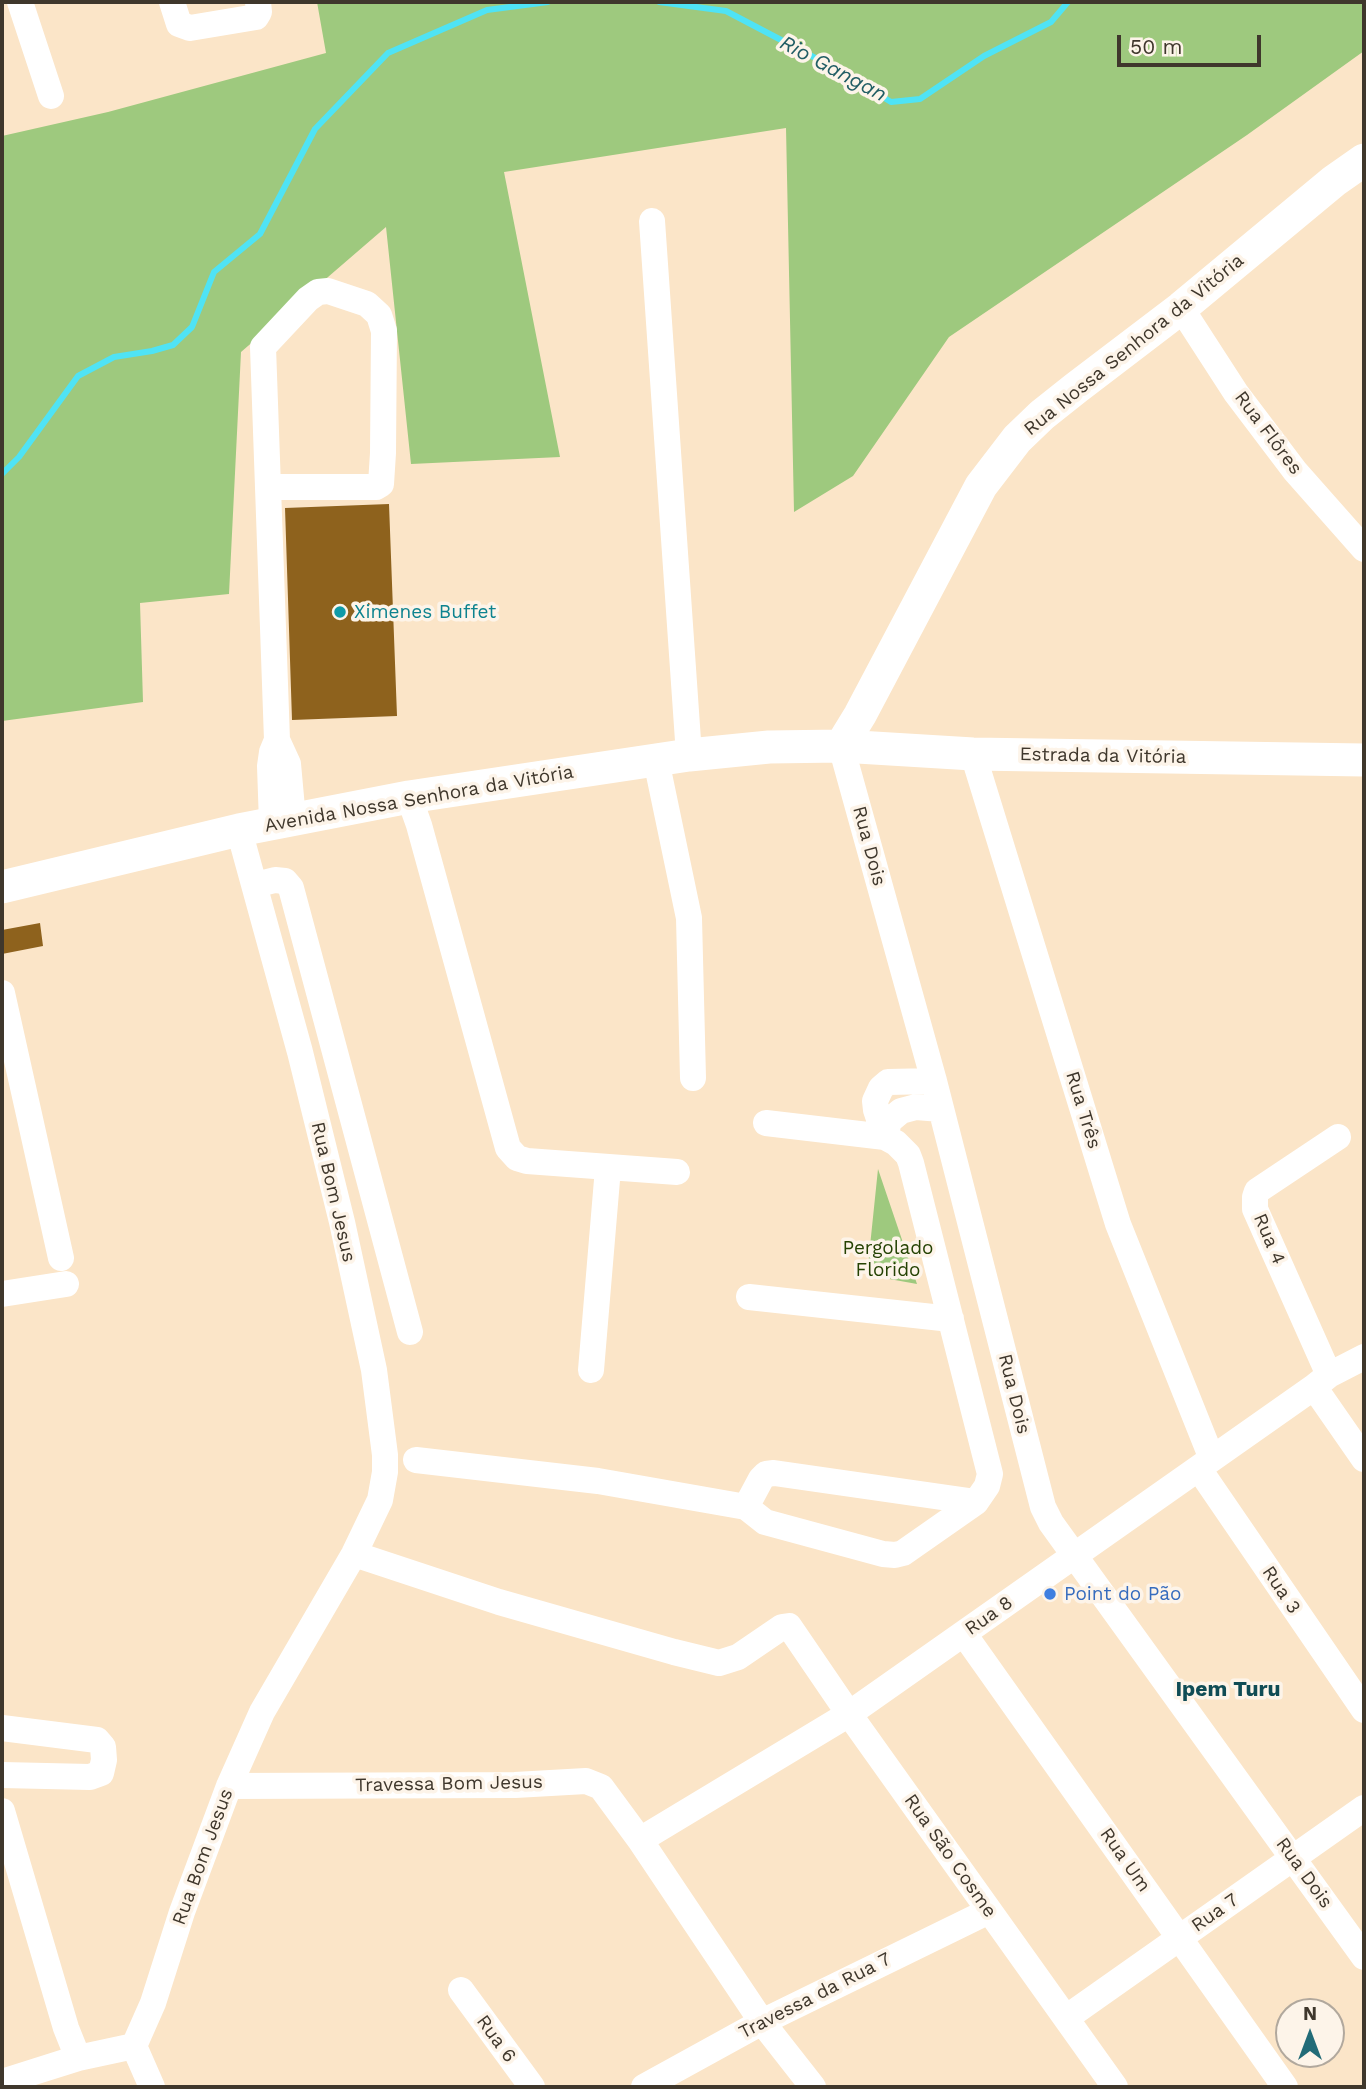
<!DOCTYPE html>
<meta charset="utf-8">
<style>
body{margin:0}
#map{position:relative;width:1366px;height:2089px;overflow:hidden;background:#fbe5c8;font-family:"Work Sans",sans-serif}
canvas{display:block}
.frame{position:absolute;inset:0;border:4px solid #3f372c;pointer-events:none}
.north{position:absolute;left:1275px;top:1998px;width:70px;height:70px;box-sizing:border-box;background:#fdf4e9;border:2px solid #b1a89d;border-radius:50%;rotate:0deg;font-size:19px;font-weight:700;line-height:28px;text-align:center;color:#3f372c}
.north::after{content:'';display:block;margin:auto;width:24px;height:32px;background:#226b77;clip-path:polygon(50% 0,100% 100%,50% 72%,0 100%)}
.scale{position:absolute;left:1117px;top:35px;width:144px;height:32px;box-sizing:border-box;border:4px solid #3f372c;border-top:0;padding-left:9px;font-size:21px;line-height:24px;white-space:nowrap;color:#3f372c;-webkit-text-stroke:5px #fdf4e9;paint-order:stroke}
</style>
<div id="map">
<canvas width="1366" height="2089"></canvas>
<div class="frame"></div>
<div class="north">N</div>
<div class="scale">50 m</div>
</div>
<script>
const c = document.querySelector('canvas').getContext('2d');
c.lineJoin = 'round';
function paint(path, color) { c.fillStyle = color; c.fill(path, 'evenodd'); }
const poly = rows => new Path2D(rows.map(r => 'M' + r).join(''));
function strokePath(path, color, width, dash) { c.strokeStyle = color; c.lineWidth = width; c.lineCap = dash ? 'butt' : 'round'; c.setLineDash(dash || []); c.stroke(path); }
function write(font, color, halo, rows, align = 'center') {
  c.font = font + ' "Work Sans",sans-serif'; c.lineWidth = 7; c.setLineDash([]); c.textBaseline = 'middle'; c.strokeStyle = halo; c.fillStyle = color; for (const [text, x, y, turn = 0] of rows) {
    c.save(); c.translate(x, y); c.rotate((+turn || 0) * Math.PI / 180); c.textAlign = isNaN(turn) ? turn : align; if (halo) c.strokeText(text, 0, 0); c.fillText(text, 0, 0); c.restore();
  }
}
paint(poly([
 [317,2,1364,2,1364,51,1247,135,949,337,853,476,794,512,786,128,504,172,560,457,411,464,386,227,241,352,229,594,140,603,143,702,2,721,2,136,108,112,326,53],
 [878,1169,917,1284,867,1275]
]), '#9ec97e');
strokePath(poly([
 [659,2,726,11,842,72,891,102,920,99,984,56,1051,22,1068,2],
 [2,474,19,457,78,376,114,357,152,351,173,345,192,327,214,272,260,234,315,129,388,53,487,10,548,2]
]), '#4fe3f5', 6);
paint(poly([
 [389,504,397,716,292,720,285,508],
 [40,923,43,946,2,954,2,930]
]), '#8e621d');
strokePath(poly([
 [20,2,51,96],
 [172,2,179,24,190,28,256,17,259,12,258,2],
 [652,221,689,755],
 [1181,308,1236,393,1295,471,1364,549],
 [268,487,376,487,381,484,383,453,384,331,379,315,367,304,328,291,318,292,308,299,263,347,277,740],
 [841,746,934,1081,1043,1507,1051,1523,1364,1957],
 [973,754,1118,1224,1212,1459],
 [656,760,689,918,693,1078],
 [409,797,419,825,508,1148,517,1158,527,1161,677,1172],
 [272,823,270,766,272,752,277,740,288,764,293,819],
 [255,885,275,880,285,881,291,888,410,1332],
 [2,993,61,1258],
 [766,1123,885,1137,896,1143,908,1155,911,1163,990,1474,987,1486,976,1502,903,1553,895,1555,883,1554,765,1522,746,1507,761,1479,766,1474,774,1473,976,1502],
 [885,1137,876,1110,875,1101,881,1088,888,1082,934,1081],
 [885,1137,889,1121,901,1111,916,1107,941,1109],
 [2,1294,66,1284],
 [749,1297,951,1319],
 [591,1370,608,1168],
 [1329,1375,1255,1209,1255,1197,1257,1191,1338,1137],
 [1314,1387,1364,1459],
 [416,1460,598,1481,746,1507],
 [1199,1469,1364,1710],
 [354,1554,499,1602,674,1652,719,1663,738,1657,782,1627,789,1626,849,1714,1115,2087],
 [964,1634,1285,2087],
 [2,1728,97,1740,103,1747,104,1760,101,1773,90,1777,2,1775],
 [229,1786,515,1785,586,1781,601,1787,640,1840,762,2022,813,2087],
 [2,1811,66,2028,78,2058],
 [640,1840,849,1714,1314,1387,1329,1375,1364,1357],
 [461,1990,532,2087],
 [1066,2018,1364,1808],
 [134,2046,153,2003,182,1912,229,1786,262,1712,354,1554,380,1500,385,1472,385,1455,374,1370,342,1222,300,1052,239,830],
 [134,2046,152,2087],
 [2,2082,78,2058,134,2046],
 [644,2087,762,2022,989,1911]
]), '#fff', 26);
strokePath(poly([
 [841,746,860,715,981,486,1017,439,1042,415,1076,388,1181,308,1334,181,1364,160],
 [2,887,239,830,409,797,689,755,769,747,841,746,973,754,1364,760]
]), '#fff', 33);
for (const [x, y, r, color] of [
 [340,612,7,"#0f9aa8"],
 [1050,1594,7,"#3f7fe0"]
]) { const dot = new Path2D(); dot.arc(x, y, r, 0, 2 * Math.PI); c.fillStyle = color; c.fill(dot); strokePath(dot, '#fdf4e9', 2.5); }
write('19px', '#3f372c', '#fdf4e9', [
 ["Rua Nossa Senhora da Vitória",1134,345,-39],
 ["Rua Flôres",1268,433,53],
 ["Estrada da Vitória",1103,756,1],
 ["Avenida Nossa Senhora da Vitória",419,799,-10],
 ["Rua Dois",869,846,75],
 ["Rua Três",1083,1110,73],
 ["Rua Bom Jesus",333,1192,77],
 ["Rua 4",1269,1239,67],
 ["Rua Dois",1014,1394,76],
 ["Rua 3",1281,1590,56],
 ["Rua 8",989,1616,-35],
 ["Travessa Bom Jesus",449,1784,-1],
 ["Rua São Cosme",950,1856,55],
 ["Rua Bom Jesus",203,1857,-70],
 ["Rua Um",1125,1860,55],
 ["Rua Dois",1304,1873,54],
 ["Rua 7",1215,1913,-35],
 ["Travessa da Rua 7",815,1996,-27],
 ["Rua 6",496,2039,54]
]);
write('19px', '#0d838f', '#fdf4e9', [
 ["Ximenes Buffet",354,612]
], 'left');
write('19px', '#244203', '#fdf4e9', [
 ["Pergolado",888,1248],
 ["Florido",888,1270]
]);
write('19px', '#366cbe', '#fdf4e9', [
 ["Point do Pão",1064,1594]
], 'left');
write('italic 21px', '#225e65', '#fdf4e9', [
 ["Rio Gangan",833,69,28]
]);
write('bold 21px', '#104c55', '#fdf4e9', [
 ["Ipem Turu",1228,1690]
]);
</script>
